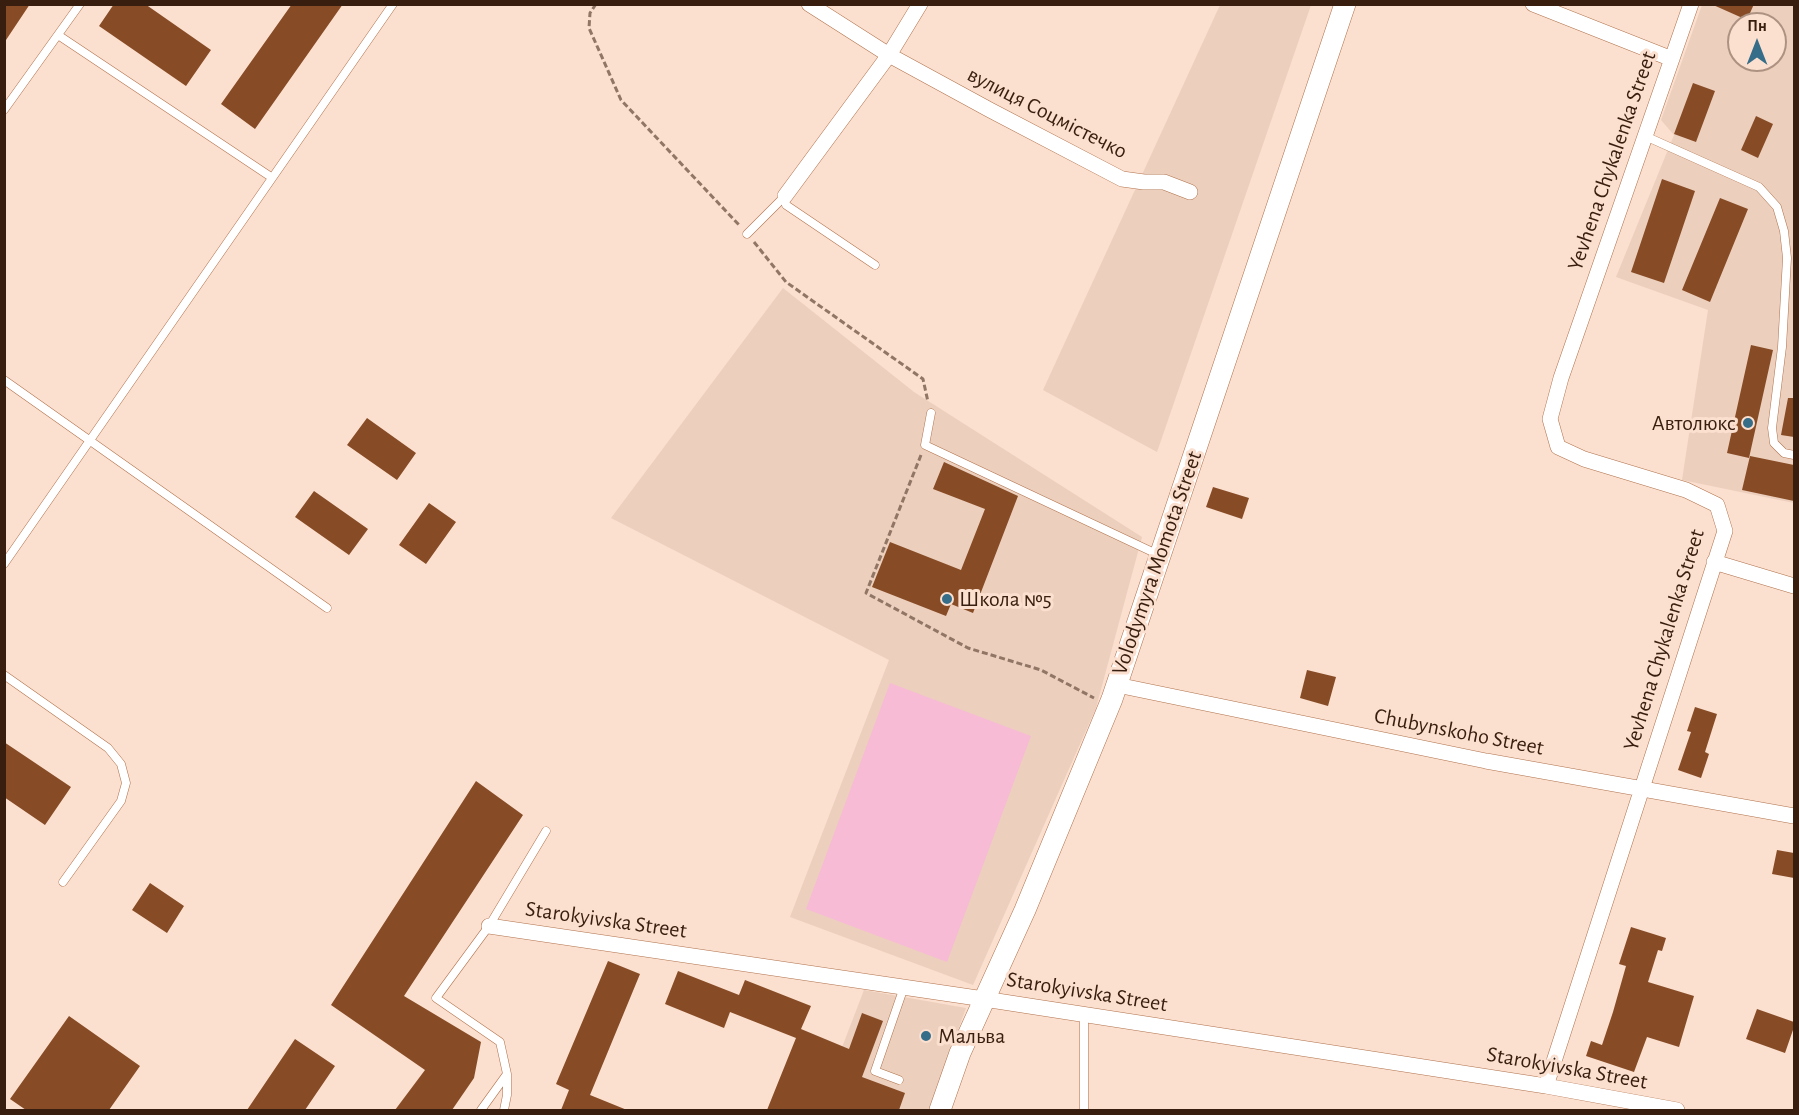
<!DOCTYPE html>
<meta charset="utf-8">
<style>
body{margin:0}
#map{position:relative;width:1799px;height:1115px;overflow:hidden;background:#fbdfcf;font-family:"Alegreya Sans",sans-serif}
canvas{display:block}
.frame{position:absolute;inset:0;border:6px solid #381e0e;pointer-events:none}
.north{position:absolute;left:1727px;top:12px;width:60px;height:60px;box-sizing:border-box;background:#fbdfcf;border:2px solid #ad9282;border-radius:50%;rotate:0deg;font-size:16px;font-weight:700;line-height:24px;text-align:center;color:#381e0e}
.north::after{content:'';display:block;margin:auto;width:21px;height:27px;background:#366d88;clip-path:polygon(50% 0,100% 100%,50% 72%,0 100%)}
</style>
<div id="map">
<canvas width="1799" height="1115"></canvas>
<div class="frame"></div>
<div class="north">Пн</div>
</div>
<script>
const c = document.querySelector('canvas').getContext('2d');
c.lineJoin = 'round';
function paint(path, color) { c.fillStyle = color; c.fill(path, 'evenodd'); }
const poly = rows => new Path2D(rows.map(r => 'M' + r).join(''));
function strokePath(path, color, width, dash) { c.strokeStyle = color; c.lineWidth = width; c.lineCap = dash ? 'butt' : 'round'; c.setLineDash(dash || []); c.stroke(path); }
function write(font, color, halo, rows, align = 'center') {
  c.font = font + ' "Alegreya Sans",sans-serif'; c.lineWidth = 6; c.setLineDash([]); c.textBaseline = 'middle'; c.strokeStyle = halo; c.fillStyle = color; for (const [text, x, y, turn = 0] of rows) {
    c.save(); c.translate(x, y); c.rotate((+turn || 0) * Math.PI / 180); c.textAlign = isNaN(turn) ? turn : align; if (halo) c.strokeText(text, 0, 0); c.fillText(text, 0, 0); c.restore();
  }
}
paint(poly([
 [1220,5,1311,5,1157,452,1043,390],
 [1702,5,1794,5,1794,503,1682,480,1708,310,1616,277,1674,135,1661,120],
 [1739,24,1775,24,1775,60,1739,60],
 [783,288,914,392,1142,537,1096,708,973,985,790,917,889,660,611,518],
 [864,990,966,1008,929,1110,818,1110]
]), '#edcfbd');
paint(poly([
 [890,683,1031,736,947,962,806,909]
]), '#f7bbd5');
paint(poly([
 [4,4,30,4,4,43],
 [114,4,145,4,211,50,186,86,99,26],
 [292,4,343,4,255,129,221,104],
 [1711,4,1754,4,1747,20],
 [1693,83,1715,91,1696,142,1674,134],
 [1756,116,1773,124,1758,158,1741,150],
 [1662,179,1695,191,1664,283,1631,272],
 [1720,198,1748,209,1710,302,1682,290],
 [1751,345,1773,350,1749,458,1727,453],
 [1788,398,1794,398,1794,437,1781,435],
 [367,418,416,453,397,480,347,445],
 [1750,456,1794,465,1794,501,1742,490],
 [944,462,1018,496,973,613,951,604,946,616,872,587,890,542,961,570,985,509,933,489],
 [1213,487,1249,498,1242,519,1206,507],
 [314,491,368,529,349,555,295,517],
 [429,503,456,522,426,564,399,545],
 [1307,670,1336,677,1328,706,1300,698],
 [1695,707,1717,714,1705,752,1709,754,1701,778,1678,770,1691,732,1687,731],
 [4,742,71,787,45,825,4,797],
 [476,781,523,815,404,996,481,1042,474,1078,452,1110,395,1110,425,1070,331,1005],
 [1777,850,1794,853,1794,878,1772,874],
 [150,883,184,906,167,933,132,910],
 [1631,927,1666,938,1662,951,1658,950,1648,982,1694,996,1679,1047,1647,1037,1634,1072,1586,1056,1591,1041,1602,1045,1613,1012,1626,966,1619,964],
 [608,961,640,974,590,1095,627,1110,561,1110,569,1090,556,1084],
 [678,971,739,995,745,980,811,1006,801,1029,849,1049,862,1013,883,1021,862,1077,905,1093,899,1110,767,1110,796,1038,730,1012,724,1028,665,1004],
 [1757,1009,1794,1022,1794,1027,1785,1053,1746,1039],
 [69,1016,140,1066,109,1110,26,1110,10,1099],
 [295,1039,335,1066,305,1110,247,1110]
]), '#874c26');
const lane = poly([
 [58,35,271,177],
 [4,110,80,4],
 [1645,136,1759,187,1777,207,1784,231,1787,258,1782,347,1772,428,1774,443,1784,453,1794,455],
 [785,196,786,205,875,265],
 [747,234,785,196],
 [4,380,327,608],
 [931,413,925,445,1159,555],
 [4,564,393,4],
 [4,675,108,748,121,764,126,783,121,801,63,882],
 [899,1080,875,1071,904,987],
 [481,1110,507,1074,500,1042,436,998,489,926,546,831],
 [504,1110,507,1095,507,1074],
 [1084,1110,1084,1014]
]);
const street = poly([
 [809,4,889,55,990,110,1122,179,1144,182,1164,182,1190,192],
 [1533,4,1672,59],
 [785,196,889,55,920,4],
 [1714,562,1794,586],
 [1117,685,1486,761,1794,816],
 [489,926,984,999,1546,1086,1677,1110],
 [1546,1086,1725,531,1717,505,1686,490,1584,459,1558,447,1550,419,1561,378,1691,4]
]);
const secondary = poly([
 [940,1110,960,1053,1025,910,1112,699,1345,4]
]);
strokePath(lane, '#b0724c', 9);
strokePath(street, '#b0724c', 16);
strokePath(secondary, '#b0724c', 22);
strokePath(poly([
 [596,4,590,13,589,28,621,100,740,226],
 [754,242,786,282,923,379,928,402],
 [921,455,866,593,968,648,1041,670,1094,698]
]), '#917666', 3, [6, 3]);
strokePath(lane, '#fff', 8);
strokePath(street, '#fff', 15);
strokePath(secondary, '#fff', 21);
for (const [x, y, r, color] of [
 [1748,423,6,"#366d88"],
 [947,599,6,"#366d88"],
 [926,1036,6,"#366d88"]
]) { const dot = new Path2D(); dot.arc(x, y, r, 0, 2 * Math.PI); c.fillStyle = color; c.fill(dot); strokePath(dot, '#fbdfcf', 2); }
write('22px', '#381e0e', '#fbdfcf', [
 ["вулиця Соцмістечко",1047,113,27],
 ["Yevhena Chykalenka Street",1612,161,-71],
 ["Volodymyra Momota Street",1157,563,-71],
 ["Yevhena Chykalenka Street",1664,640,-73],
 ["Chubynskoho Street",1459,732,11],
 ["Starokyivska Street",606,920,8],
 ["Starokyivska Street",1087,992,9],
 ["Starokyivska Street",1567,1068,10]
]);
write('22px', '#381e0e', '#fbdfcf', [
 ["Автолюкс",1736,423,"right"],
 ["Школа №5",959,599],
 ["Мальва",938,1036]
], 'left');
</script>
